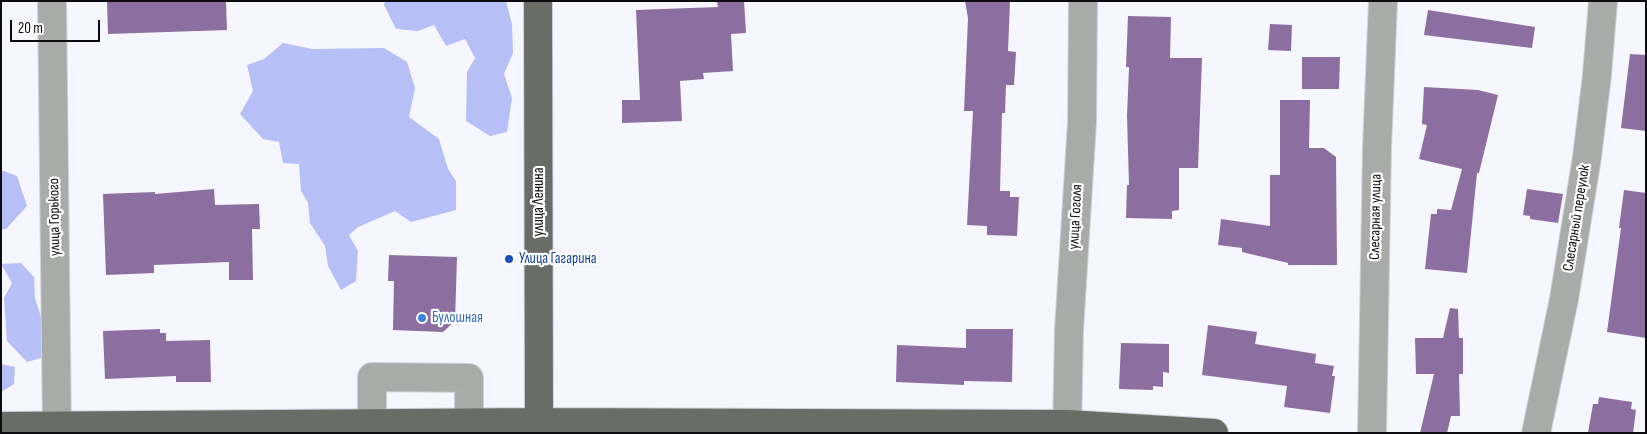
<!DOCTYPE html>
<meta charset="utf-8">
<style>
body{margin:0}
#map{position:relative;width:1647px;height:434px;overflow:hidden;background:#f5f6fe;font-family:"Sofia Sans Condensed",sans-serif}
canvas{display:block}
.frame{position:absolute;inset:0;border:2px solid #0d0d10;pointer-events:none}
.scale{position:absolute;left:10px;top:20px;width:90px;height:22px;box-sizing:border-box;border:2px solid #0d0d10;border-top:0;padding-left:6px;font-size:15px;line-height:18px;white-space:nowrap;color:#0d0d10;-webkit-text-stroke:4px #fff;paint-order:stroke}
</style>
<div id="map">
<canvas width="1647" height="434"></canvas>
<div class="frame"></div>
<div class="scale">20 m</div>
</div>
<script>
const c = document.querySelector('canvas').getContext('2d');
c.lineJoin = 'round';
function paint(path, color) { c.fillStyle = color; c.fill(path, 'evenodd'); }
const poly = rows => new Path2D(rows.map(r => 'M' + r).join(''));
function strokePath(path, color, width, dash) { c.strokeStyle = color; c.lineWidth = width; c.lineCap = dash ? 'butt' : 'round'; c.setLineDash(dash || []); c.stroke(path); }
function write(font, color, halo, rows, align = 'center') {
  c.font = font + ' "Sofia Sans Condensed",sans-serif'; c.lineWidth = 4.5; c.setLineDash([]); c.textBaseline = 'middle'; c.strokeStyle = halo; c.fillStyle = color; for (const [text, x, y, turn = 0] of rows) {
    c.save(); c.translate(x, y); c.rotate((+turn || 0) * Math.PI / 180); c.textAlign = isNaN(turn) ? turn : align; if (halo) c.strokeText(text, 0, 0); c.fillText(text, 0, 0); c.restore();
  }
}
paint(poly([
 [385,1,506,1,512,24,513,53,504,74,512,98,507,132,490,136,466,121,467,72,475,58,465,39,446,46,434,25,418,31,396,29,384,5],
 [283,43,312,49,384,48,407,62,415,88,409,117,439,139,448,169,456,181,456,210,411,222,395,211,358,227,349,235,358,251,356,281,341,290,328,266,325,246,310,223,308,203,301,191,299,164,283,163,279,142,263,139,240,114,253,91,247,65,264,59],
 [1,170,17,176,27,206,6,229,1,230],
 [21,263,34,277,35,298,43,323,44,357,27,362,7,341,4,298,12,283,1,264],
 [1,364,15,367,14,384,1,392]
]), '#b7bff7');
paint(poly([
 [107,1,226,1,227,30,108,34],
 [744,1,746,33,731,34,733,71,703,73,704,79,680,81,682,121,622,123,622,100,640,100,636,10,718,7,717,2],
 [965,1,1010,1,1008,51,1016,52,1014,85,1006,85,1005,113,1002,113,1000,191,1010,191,1010,197,1019,197,1017,236,987,235,987,226,967,225,973,111,964,111,968,18],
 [1428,10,1535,27,1532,48,1424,35],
 [1128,16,1171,17,1170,58,1202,58,1198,168,1179,168,1179,210,1172,211,1172,219,1126,218,1127,185,1129,185,1127,116,1129,67,1126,67],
 [1270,24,1292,25,1291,51,1268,50],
 [1630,54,1646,55,1646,131,1621,128],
 [1302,57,1340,57,1339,89,1302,89],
 [1424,87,1478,90,1498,95,1479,173,1477,173,1467,273,1425,269,1431,214,1437,214,1437,209,1451,210,1462,169,1419,159,1427,125,1422,124],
 [1280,100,1310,100,1309,148,1324,148,1336,157,1337,265,1288,265,1288,263,1242,252,1242,248,1218,245,1221,219,1270,226,1270,175,1280,175],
 [214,189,215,205,259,204,260,229,252,229,253,280,229,280,229,262,154,265,154,273,106,275,103,194,155,192,155,194],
 [1527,189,1563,194,1558,223,1530,219,1530,216,1523,215],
 [1624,190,1646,193,1646,338,1607,332,1621,228,1619,228],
 [389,255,457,257,455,321,443,332,393,330,394,281,388,281],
 [1450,308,1458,309,1459,338,1463,338,1463,374,1459,374,1460,416,1451,416,1447,433,1420,433,1434,374,1416,374,1415,338,1443,338],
 [1208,325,1257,332,1255,344,1316,354,1315,363,1334,366,1332,376,1335,376,1330,413,1284,407,1287,386,1202,375],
 [160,329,160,333,166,333,166,341,210,340,211,382,176,382,176,376,105,379,103,331],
 [966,329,1013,329,1012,382,964,381,964,385,896,382,897,345,966,348],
 [1121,343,1169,344,1169,373,1163,372,1163,387,1153,386,1153,390,1119,389],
 [1599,397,1632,402,1631,409,1636,410,1633,433,1588,433,1593,404,1598,404]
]), '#8c6fa0');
const minor = poly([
 [52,1,57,433],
 [372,423,372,377,469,378,469,423],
 [1067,433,1069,330,1082,122,1083,1],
 [1372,433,1377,148,1383,1],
 [1536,433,1564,299,1587,157,1597,75,1603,1]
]);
const major = poly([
 [538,1,539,433],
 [1,426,538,422,1067,424,1214,433]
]);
strokePath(minor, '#d0d1d8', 30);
strokePath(major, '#d0d1d8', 30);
strokePath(minor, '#a9aba8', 28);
strokePath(major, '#696c67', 28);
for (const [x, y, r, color] of [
 [509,259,5,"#1a4fb4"],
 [422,318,5,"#3f7fe0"]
]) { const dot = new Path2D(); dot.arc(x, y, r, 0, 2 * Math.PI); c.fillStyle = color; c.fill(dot); strokePath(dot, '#fff', 2); }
write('15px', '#0d0d10', '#fff', [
 ["улица Ленина",539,202,-90],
 ["улица Горького",55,217,-91],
 ["улица Гоголя",1076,217,-87],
 ["Слесарная улица",1376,217,-89],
 ["Слесарный переулок",1577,218,-81]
]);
write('15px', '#164399', '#fff', [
 ["Улица Гагарина",519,259]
], 'left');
write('15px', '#366cbe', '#fff', [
 ["Булошная",432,318]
], 'left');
</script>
